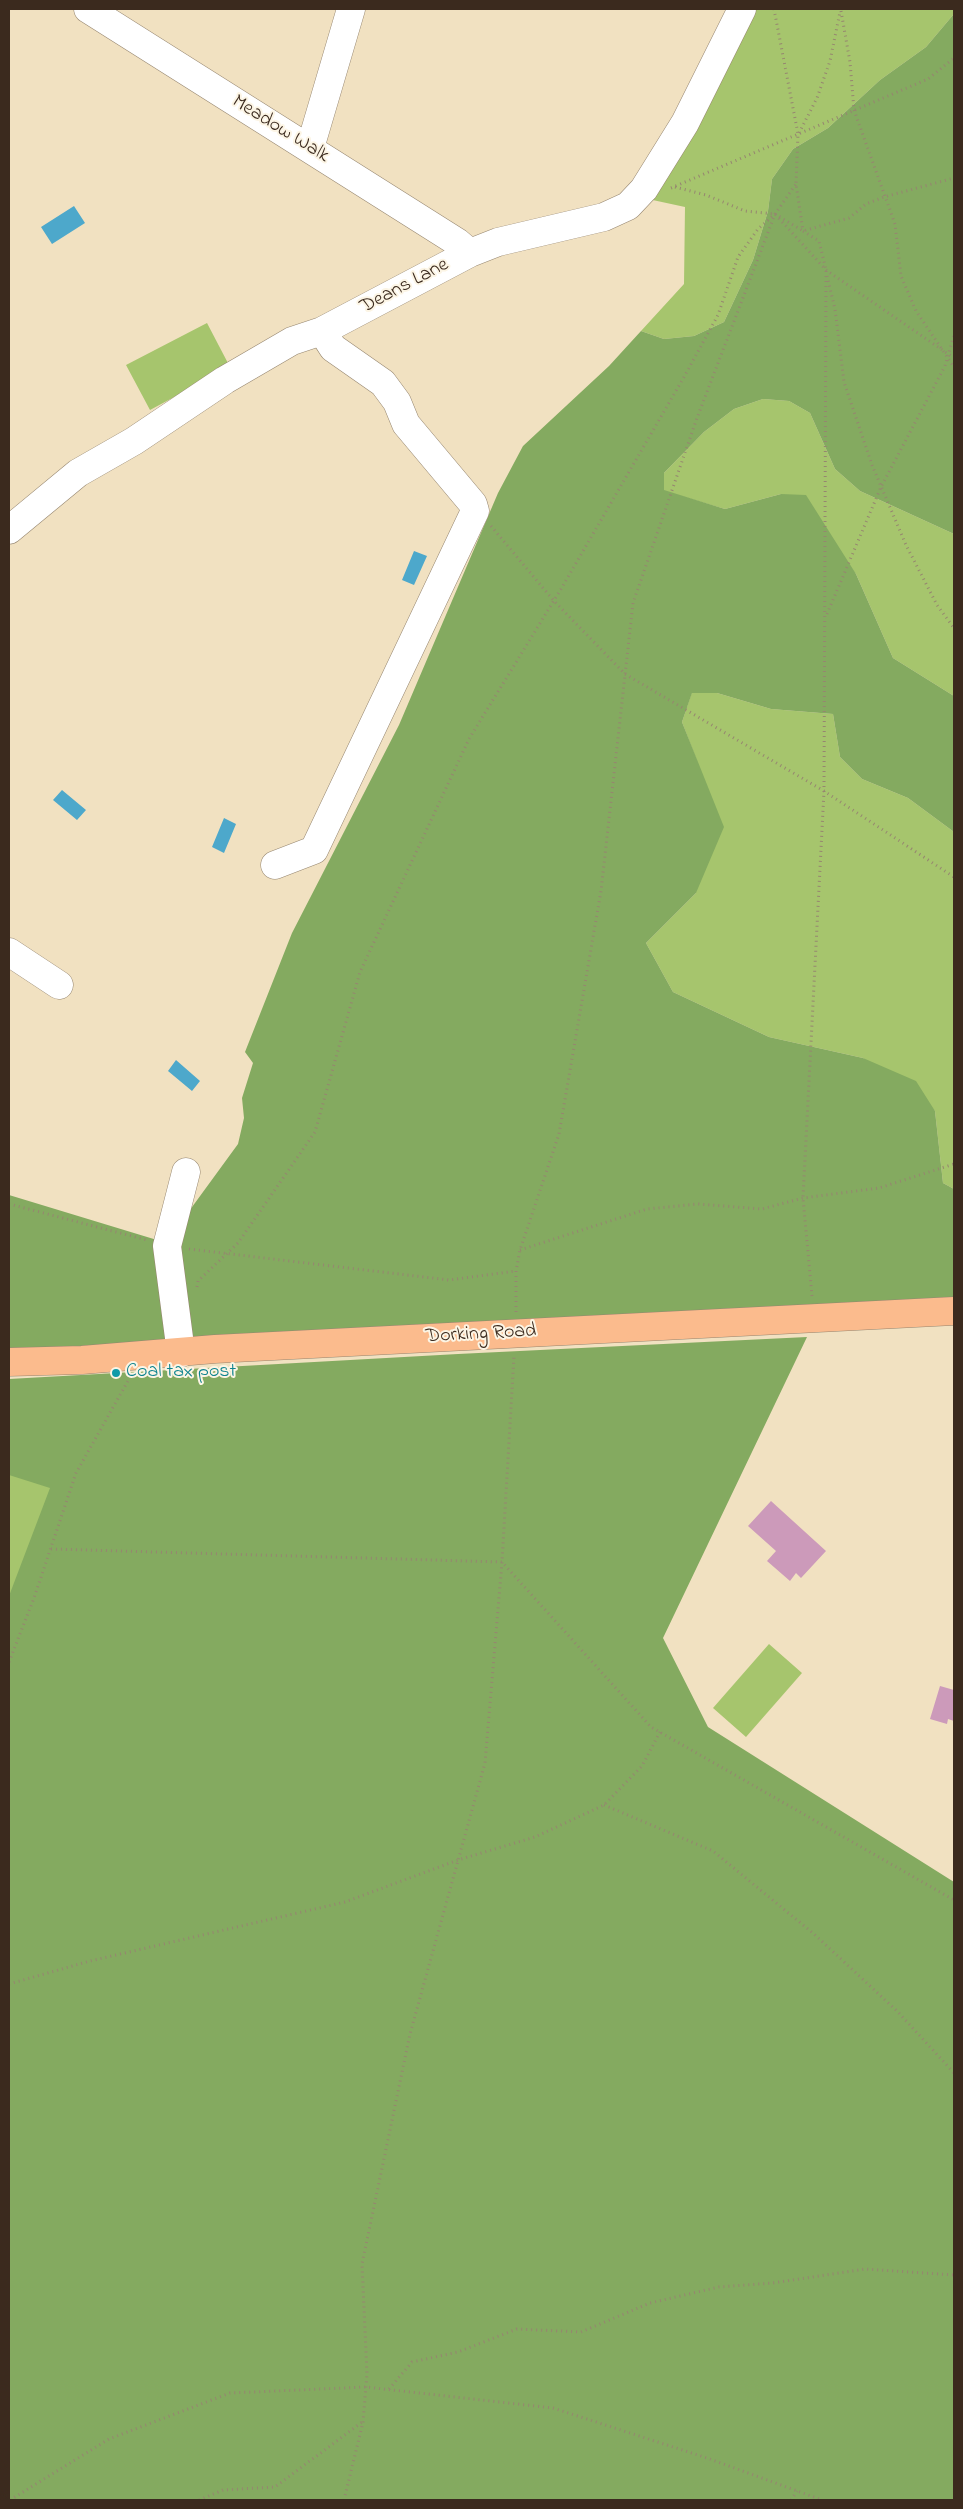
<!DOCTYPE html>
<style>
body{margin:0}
#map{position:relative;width:963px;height:2509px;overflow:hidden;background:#f1e1c1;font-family:"Indie Flower",sans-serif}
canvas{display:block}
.frame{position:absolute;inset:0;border:10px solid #3b2a1e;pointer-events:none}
</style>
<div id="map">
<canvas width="963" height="2509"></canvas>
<div class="frame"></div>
</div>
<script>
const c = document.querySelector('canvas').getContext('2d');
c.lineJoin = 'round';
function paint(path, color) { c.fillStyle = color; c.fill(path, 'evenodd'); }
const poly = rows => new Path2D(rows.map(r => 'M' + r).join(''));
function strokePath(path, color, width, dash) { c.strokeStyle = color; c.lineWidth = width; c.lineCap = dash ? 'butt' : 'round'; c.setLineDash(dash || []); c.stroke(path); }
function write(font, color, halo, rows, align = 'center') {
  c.font = font + ' "Indie Flower",sans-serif'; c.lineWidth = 4; c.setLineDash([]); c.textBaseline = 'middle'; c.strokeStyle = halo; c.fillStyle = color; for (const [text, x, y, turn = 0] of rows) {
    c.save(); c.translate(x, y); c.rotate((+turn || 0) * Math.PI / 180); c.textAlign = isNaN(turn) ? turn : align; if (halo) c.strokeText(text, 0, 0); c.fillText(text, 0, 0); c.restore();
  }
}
paint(poly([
 [755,9,953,9,953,15,926,47,880,80,828,128,793,149,772,179,768,211,753,260,724,322,694,336,664,339,641,331,684,284,685,207,648,199],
 [207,323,230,367,150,410,126,365],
 [763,399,789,401,810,413,835,469,860,491,954,534,954,696,893,658,856,574,781,494,725,509,664,491,664,473,704,432,734,409],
 [692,692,717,693,771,709,833,714,840,757,862,779,908,798,954,832,954,1189,943,1183,935,1111,863,1058,769,1037,673,992,646,943,696,893,697,761,682,722],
 [9,1462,64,1475,9,1659],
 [769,1644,802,1673,746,1737,713,1708]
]), '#a6c56d');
paint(poly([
 [953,9,954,534,860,491,835,469,810,413,789,401,763,399,734,409,704,432,664,473,664,490,725,509,781,494,806,495,856,574,893,658,954,696,954,832,908,798,862,779,840,757,833,714,771,709,717,693,692,693,682,722,724,827,696,893,646,943,673,992,769,1037,863,1058,916,1081,935,1111,943,1183,954,1189,954,1298,9,1350,9,1195,157,1240,176,1229,238,1144,244,1118,242,1098,253,1063,245,1052,292,933,399,725,498,493,523,446,609,366,641,331,664,339,694,336,724,322,753,260,768,211,772,179,793,149,828,128,880,80,926,47,953,15],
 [807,1337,663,1638,708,1727,954,1882,954,2500,9,2500,9,1596,50,1488,9,1475,9,1379,458,1354]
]), '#84aa60');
paint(poly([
 [74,206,85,223,52,244,41,227],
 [414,551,427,556,414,585,402,580],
 [62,790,86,810,77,820,53,800],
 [224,818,236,824,224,853,212,847],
 [176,1060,200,1081,192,1091,168,1071]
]), '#4da8cb');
paint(poly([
 [771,1501,826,1551,801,1578,796,1573,790,1581,767,1561,776,1551,748,1526],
 [940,1686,954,1690,954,1721,948,1719,947,1724,930,1719]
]), '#cc9aba');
const minor = poly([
 [88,9,457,242,470,253],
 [310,148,351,9],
 [9,530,78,473,134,441,225,380,292,341,322,331,470,253,498,242,604,217,628,206,644,189,685,123,742,9],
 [275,865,314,850,475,511,473,504,406,424,397,402,383,383,333,348,322,331],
 [9,952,59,985],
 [181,1353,167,1246,186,1172]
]);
const major = poly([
 [9,1362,82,1360,215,1349,954,1311]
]);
strokePath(minor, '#968670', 29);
strokePath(major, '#968670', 29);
strokePath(poly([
 [774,9,798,134,796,184,803,231,819,241,826,270],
 [841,11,850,62,854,110,895,224,901,276,916,311,954,367],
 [799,133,817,98,830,61,840,12],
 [675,187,706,195,745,211,775,214,826,270,954,358],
 [671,188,928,79,954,58],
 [827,276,835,309,844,382,872,465,906,545,937,605,954,628],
 [491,526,554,601,625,674,824,791,954,877],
 [827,614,881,487,945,366,954,335],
 [9,1204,147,1240],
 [189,1249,449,1280,516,1271],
 [520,1250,647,1209,698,1204,762,1209,803,1198,879,1188,954,1164],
 [197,1287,198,1281,238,1243,315,1132,360,972,469,739,561,589,684,377,718,315,738,257,758,229,775,214,803,231,849,218,866,204,884,197,954,178],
 [812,1296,803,1198,824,791,826,270],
 [516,1312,516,1271,520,1250,559,1134,601,891,633,603,697,418,775,214,796,184],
 [51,1549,502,1562,651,1727,954,1900],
 [9,1662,34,1598,76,1473,129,1379],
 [604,1805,713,1851,814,1934,897,2011,954,2073],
 [9,1984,90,1961,345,1902,458,1860,535,1837,604,1805,642,1766,660,1732],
 [389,2389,412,2362,458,2352,517,2329,581,2332,650,2303,719,2287,773,2283,865,2269,954,2275],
 [10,2500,109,2439,230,2393,366,2387,553,2408,707,2458,822,2500],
 [199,2500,223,2490,275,2487,362,2422],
 [344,2500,363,2422,367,2374,362,2264,410,2034,485,1763,502,1562,514,1356],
 [791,2500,797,2491]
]), '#968670', 3, [1, 4]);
strokePath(minor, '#fff', 28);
strokePath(major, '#fbbb8d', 28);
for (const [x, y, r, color] of [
 [116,1373,5,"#0f9aa8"]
]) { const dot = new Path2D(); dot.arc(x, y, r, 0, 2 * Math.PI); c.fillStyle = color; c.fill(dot); strokePath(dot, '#fcf5e5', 2); }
write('20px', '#3b2a1e', '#fcf5e5', [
 ["Meadow Walk",280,130,32],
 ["Deans Lane",405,287,-28],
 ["Dorking Road",481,1335,-3]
]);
write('20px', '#0d838f', '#fcf5e5', [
 ["Coal tax post",126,1373]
], 'left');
</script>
